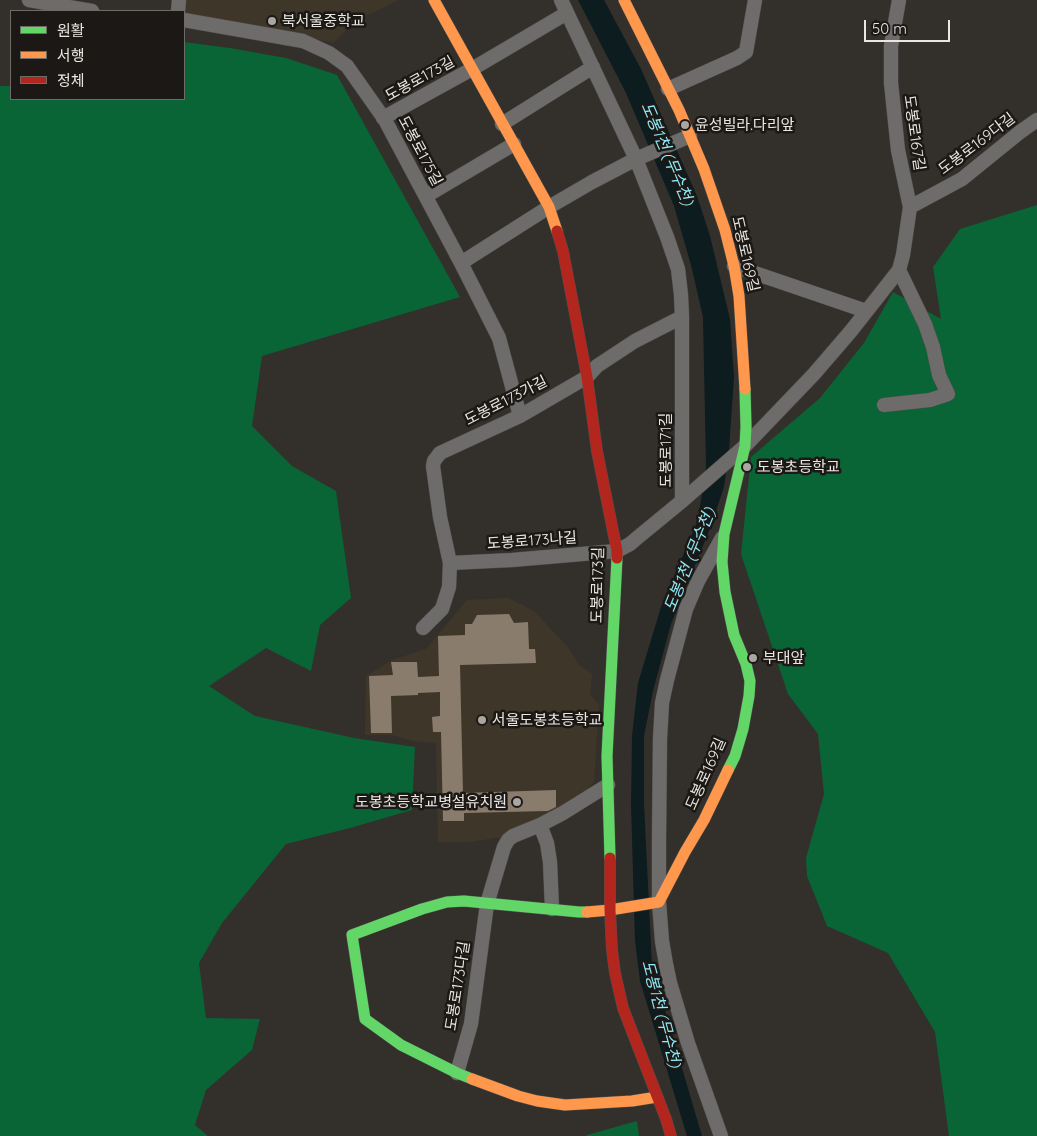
<!DOCTYPE html>
<meta charset="utf-8">
<style>
body{margin:0}
#map{position:relative;width:1037px;height:1136px;overflow:hidden;background:#33302c;font-family:Quicksand,"Noto Sans KR",sans-serif}
canvas{display:block}
.legend{position:absolute;left:10px;top:10px;width:175px;height:90px;box-sizing:border-box;background:#1b1815;border:1px solid #6e6a67;margin:0;padding:6px 9px;list-style:none;font-size:15px;color:#eae6e1}
.legend li{display:flex;align-items:center;gap:10px;height:25px}
.legend b{width:25px;border:1px solid #6e6a67}
.scale{position:absolute;left:864px;top:20px;width:86px;height:22px;box-sizing:border-box;border:2px solid #eae6e1;border-top:0;padding-left:6px;font-size:15px;line-height:18px;white-space:nowrap;color:#eae6e1;-webkit-text-stroke:4px #1b1815;paint-order:stroke}
</style>
<div id="map">
<canvas width="1037" height="1136"></canvas>
<ul class="legend">
<li><b style="height:6px;background:#63d668"></b>원활</li>
<li><b style="height:6px;background:#ff974d"></b>서행</li>
<li><b style="height:6px;background:#b3261e"></b>정체</li>
</ul>
<div class="scale">50 m</div>
</div>
<script>
const c = document.querySelector('canvas').getContext('2d');
c.lineJoin = 'round';
function paint(path, color) { c.fillStyle = color; c.fill(path, 'evenodd'); }
const poly = rows => new Path2D(rows.map(r => 'M' + r).join(''));
function strokePath(path, color, width, dash) { c.strokeStyle = color; c.lineWidth = width; c.lineCap = dash ? 'butt' : 'round'; c.setLineDash(dash || []); c.stroke(path); }
function write(font, color, halo, rows, align = 'center') {
  c.font = font + ' Quicksand,"Noto Sans KR",sans-serif'; c.lineWidth = 5; c.setLineDash([]); c.textBaseline = 'middle'; c.strokeStyle = halo; c.fillStyle = color; for (const [text, x, y, turn = 0] of rows) {
    c.save(); c.translate(x, y); c.rotate((+turn || 0) * Math.PI / 180); c.textAlign = isNaN(turn) ? turn : align; if (halo) c.strokeText(text, 0, 0); c.fillText(text, 0, 0); c.restore();
  }
}
paint(poly([
 [185,0,399,0,353,22,334,43,303,36,184,20],
 [508,598,534,611,566,645,580,666,592,674,590,694,599,705,594,781,581,797,502,837,470,842,438,842,436,743,413,741,392,735,365,735,366,676,392,660,426,649,467,600]
]), '#3f362a');
paint(poly([
 [184,42,230,48,286,58,337,75,460,297,262,356,252,426,292,466,336,491,351,598,320,625,311,671,266,648,209,686,255,716,354,738,415,747,412,810,350,828,286,844,222,923,199,963,206,1018,260,1019,252,1050,206,1090,195,1125,208,1136,0,1136,0,86,11,86,11,99,184,99],
 [1037,205,1037,1136,949,1136,935,1032,888,953,827,926,807,876,806,858,824,794,818,734,788,694,741,554,751,457,820,398,864,343,893,292,941,319,933,267,960,229],
 [637,1121,639,1136,586,1136,587,1135]
]), '#096436');
paint(poly([
 [578,0,604,0,641,69,697,196,710,236,730,319,734,377,729,450,724,487,711,526,671,624,653,691,644,736,644,803,652,966,702,1136,687,1136,640,981,635,941,631,805,632,736,638,683,661,607,698,520,706,467,703,317,691,265,674,206,626,93]
]), '#0d1c1e');
paint(poly([
 [509,614,514,623,528,622,529,649,535,649,536,663,460,665,463,793,556,790,556,807,548,811,464,813,464,821,443,821,441,732,433,732,432,717,440,716,440,692,418,693,418,695,391,696,392,733,371,733,369,676,393,675,391,662,417,662,418,677,439,676,438,636,465,635,465,624,472,624,477,615]
]), '#8a7c6c');
const street = poly([
 [29,0,92,11],
 [178,11,179,0],
 [184,20,303,41,329,53,347,66,385,120,461,263,499,338,520,416],
 [668,89,737,58,746,52,755,0],
 [383,118,472,69,567,13],
 [502,124,593,67],
 [426,196,514,144],
 [910,207,962,179,1020,132,1037,120],
 [461,263,549,207,592,182,636,159,690,136],
 [734,266,866,311],
 [884,405,930,400,948,394,939,375,933,347,925,324,899,270],
 [682,501,745,446,814,374,851,331,899,270,903,255,910,207,898,150,891,83,891,46,899,0],
 [450,563,512,560,617,551,630,544,637,538,682,501,682,317,681,295,678,269,667,237,636,159,561,0],
 [423,628,442,609,449,587,450,563,440,517,433,466,434,461,440,453,520,416,587,377,597,366,635,341,682,317],
 [540,825,547,843,550,862,552,909],
 [457,1073,471,1024,487,904,504,847,508,840,513,836,540,825,563,813,608,785],
 [721,1136,688,1043,670,983,666,964,662,941,659,902,659,840,660,739,662,703,667,680,686,609,698,581,722,538]
]);
const fast = poly([
 [728,770,735,756,743,729,749,696,750,681,746,664,734,635,725,592,722,562,724,534,745,446,746,427,745,389],
 [610,858,607,756,617,558],
 [472,1079,457,1073,401,1045,365,1019,352,935,422,909,447,902,464,901,579,912,587,912]
]);
const slow = poly([
 [434,0,549,207,557,231],
 [624,0,679,110,704,169,725,230,734,266,739,296,745,389],
 [587,912,610,910,659,902,685,852,704,820,728,770],
 [472,1079,518,1096,537,1101,565,1105,632,1101,657,1097]
]);
const jam = poly([
 [557,231,563,251,587,377,597,451,617,551,617,558],
 [610,858,610,910,612,950,615,973,623,1008,666,1119,671,1136]
]);
strokePath(street, '#4f4d4a', 15);
strokePath(fast, '#4f4d4a', 12);
strokePath(slow, '#4f4d4a', 12);
strokePath(jam, '#4f4d4a', 12);
strokePath(street, '#6e6c6b', 14);
strokePath(fast, '#63d668', 11);
strokePath(slow, '#ff974d', 11);
strokePath(jam, '#b3261e', 11);
for (const [x, y, r, color] of [
 [272,21,5,"#aaa6a2"],
 [685,125,5,"#aaa6a2"],
 [747,467,5,"#aaa6a2"],
 [753,658,5,"#aaa6a2"],
 [482,720,5,"#aaa6a2"],
 [517,802,5,"#aaa6a2"]
]) { const dot = new Path2D(); dot.arc(x, y, r, 0, 2 * Math.PI); c.fillStyle = color; c.fill(dot); strokePath(dot, '#1b1815', 2); }
write('15px', '#eae6e1', '#1b1815', [
 ["북서울중학교",282,21],
 ["윤성빌라.다리앞",695,125],
 ["도봉초등학교",757,467],
 ["부대앞",763,658],
 ["서울도봉초등학교",492,720],
 ["도봉초등학교병설유치원",507,802,"right"]
], 'left');
write('15px', '#eae6e1', '#1b1815', [
 ["도봉로173길",420,79,-29],
 ["도봉로167길",914,133,82],
 ["도봉로169다길",977,144,-37],
 ["도봉로175길",420,151,62],
 ["도봉로169길",745,254,77],
 ["도봉로173가길",506,401,-27],
 ["도봉로171길",666,450,-90],
 ["도봉로173나길",532,541,-4],
 ["도봉로173길",598,585,-89],
 ["도봉로169길",706,774,-66],
 ["도봉로173다길",458,986,-81]
]);
write('italic 16px', '#8feaf9', '#1b1815', [
 ["도봉1천 (무수천)",667,154,67],
 ["도봉1천 (무수천)",690,560,-68],
 ["도봉1천 (무수천)",661,1014,75]
]);
</script>
